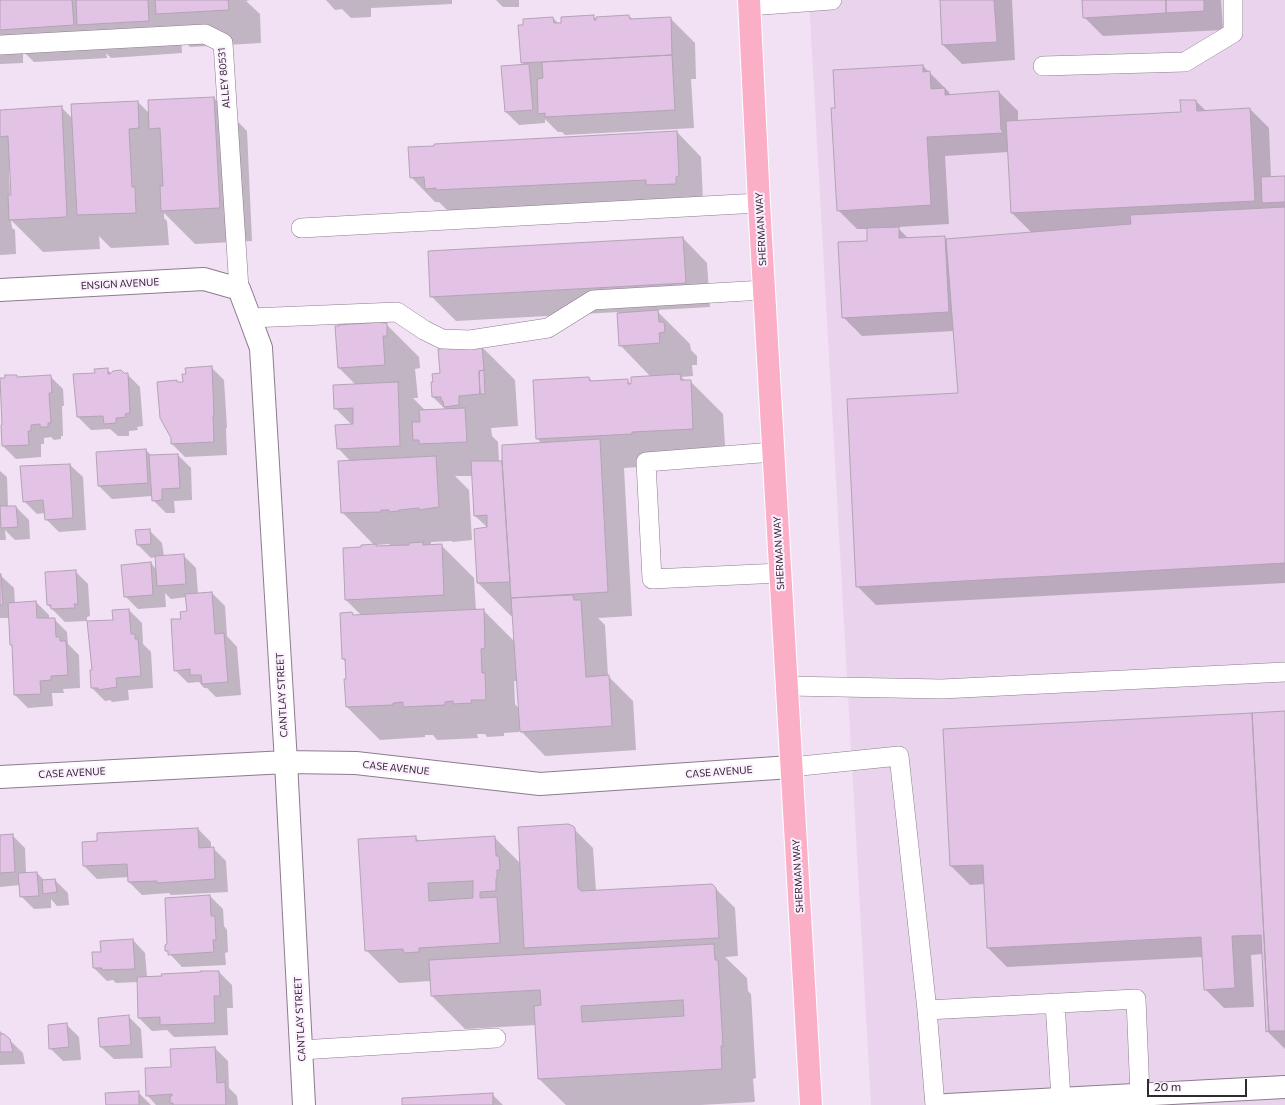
<!DOCTYPE html>
<style>
body{margin:0}
#map{position:relative;width:1285px;height:1105px;overflow:hidden;background:#f2e1f4;font-family:Commissioner,sans-serif}
canvas{display:block}
.scale{position:absolute;left:1147px;top:1079px;width:100px;height:18px;box-sizing:border-box;border:2px solid #2f2930;border-top:0;padding-left:5px;font-size:12px;line-height:14px;white-space:nowrap;color:#2f2930;-webkit-text-stroke:3px #fdefff;paint-order:stroke}
</style>
<div id="map">
<canvas width="1285" height="1105"></canvas>
<div class="scale">20 m</div>
</div>
<script>
const c = document.querySelector('canvas').getContext('2d');
c.lineJoin = 'round';
function paint(path, color) { c.fillStyle = color; c.fill(path, 'evenodd'); }
const poly = rows => new Path2D(rows.map(r => 'M' + r).join(''));
function strokePath(path, color, width, dash) { c.strokeStyle = color; c.lineWidth = width; c.lineCap = dash ? 'butt' : 'round'; c.setLineDash(dash || []); c.stroke(path); }
function write(font, color, halo, rows, align = 'center') {
  c.font = font + ' Commissioner,sans-serif'; c.lineWidth = 4; c.setLineDash([]); c.textBaseline = 'middle'; c.strokeStyle = halo; c.fillStyle = color; for (const [text, x, y, turn = 0] of rows) {
    c.save(); c.translate(x, y); c.rotate((+turn || 0) * Math.PI / 180); c.textAlign = isNaN(turn) ? turn : align; if (halo) c.strokeText(text, 0, 0); c.fillText(text, 0, 0); c.restore();
  }
}
paint(poly([
 [809,0,1285,0,1285,1105,871,1105]
]), '#ead4ed');
paint(poly([
 [0,0,250,0,246,1,260,14,261,43,190,47,181,38,182,53,111,58,106,53,107,58,34,62,23,51,23,63,0,64],
 [326,0,452,0,452,4,371,8,371,17,351,18,342,9,335,10],
 [485,0,519,0,519,7,503,7,496,0],
 [941,0,1012,0,1015,60,962,64,943,45],
 [1083,0,1221,0,1223,30,1103,36,1084,17],
 [593,16,597,20,629,16,633,20,670,18,695,43,696,79,691,79,694,128,565,135,562,132,558,132,545,119,545,123,519,125,506,112,524,65,522,62,553,18,559,24],
 [923,66,949,92,950,95,999,92,1018,111,1018,121,1182,113,1196,101,1206,111,1250,109,1269,128,1271,178,1285,177,1285,583,876,605,857,586,959,394,954,331,862,336,843,317,868,242,868,229,857,229,838,210,836,109],
 [1009,152,1012,213,1032,233,947,240,944,237,909,239,897,227,949,224,945,156],
 [214,98,247,131,252,241,195,244,164,213,164,218,167,221,169,245,111,248,99,236,100,249,43,252,11,220,12,228,15,230,16,254,0,255,0,111,61,107,73,119,138,102,150,114],
 [9,171,11,171,12,196,10,196],
 [677,132,701,157,703,201,450,213,439,202,435,202,411,177],
 [683,238,707,263,710,307,656,310,690,344,691,350,697,356,697,365,692,365,693,376,681,377,686,381,690,381,723,414,726,461,624,468,632,616,598,618,605,625,608,676,633,701,636,750,545,756,519,729,519,732,504,733,504,736,487,737,485,734,477,734,478,738,437,740,433,735,425,735,425,737,380,740,347,707,346,662,343,659,352,613,355,616,362,616,346,600,362,548,374,545,342,512,351,462,338,448,352,425,335,408,356,385,339,368,386,324,419,357,420,368,415,369,418,398,413,398,425,410,446,410,433,397,434,383,441,374,482,347,515,380,518,426,491,428,492,436,498,442,499,462,503,462,542,444,537,438,589,378,593,382,627,380,632,385,651,377,620,345,618,312,456,321,431,296],
 [455,476,472,476,475,516,488,528,478,583,511,616,513,616,515,642,483,610,476,611,474,578,441,545,431,545,431,542,451,541,453,542,472,540,469,490],
 [389,544,391,546,378,547,376,545],
 [514,681,517,681,519,709,515,704],
 [211,367,224,380,227,428,226,428,227,455,185,457,172,444,177,381,178,383,184,383],
 [107,369,112,374,127,374,140,387,143,426,137,427,138,430,129,431,129,436,118,436,110,429,91,430,78,417,74,375,96,374],
 [16,376,19,378,50,376,63,389,64,406,62,406,63,436,61,436,61,439,54,440,51,437,44,438,44,444,41,444,41,457,16,459,3,446,3,426,0,379],
 [146,450,152,456,178,455,191,468,192,500,174,501,175,513,166,513,153,500,152,496,112,499,99,486],
 [70,465,83,477,86,530,59,532,46,519,45,513,37,514,24,501],
 [0,471,7,477,8,507,16,507,29,520,30,539,15,540,5,530,6,540,0,540],
 [149,530,162,543,164,556,183,555,196,568,198,594,212,593,225,606,227,636,237,647,241,695,216,697,207,688,204,688,199,682,188,683,175,670,182,620,188,612,187,597,171,599,165,593,166,607,138,609,125,596,151,563,156,569,156,557,151,558,138,545],
 [75,571,88,584,90,616,87,617,87,621,65,622,48,605,46,573],
 [0,575,14,588,15,604,36,602,49,615,49,619,54,619,67,632,68,644,79,655,80,688,63,689,64,693,52,693,53,706,28,708,15,695,13,647,11,645,9,618,0,618],
 [129,610,142,623,143,644,151,652,153,688,128,690,129,700,112,702,110,700,105,701,92,688,93,671,114,620],
 [1285,713,1285,1049,1267,1031,1263,954,1251,955,1254,1007,1224,1008,1205,989,1203,957,1007,967,988,948,985,884,970,885,951,866],
 [572,827,593,848,596,891,712,885,735,908,738,956,725,957,747,978,748,991,751,994,756,1078,753,1079,755,1102,700,1105,566,1105,539,1079,536,1025,465,1029,432,996,431,981,399,983,366,950,415,837,420,842,494,837,521,864],
 [198,829,211,842,211,848,213,848,226,861,228,892,171,895,169,893,142,895,129,882,129,877,97,879,84,866],
 [12,835,25,848,26,873,37,873,45,881,55,880,68,893,69,905,57,906,51,899,51,908,34,909,21,896,20,885,0,887,0,836],
 [210,896,223,909,224,926,227,930,228,952,225,953,226,965,182,967,166,950],
 [133,940,145,953,147,977,219,972,232,985,233,1008,227,1008,228,1035,174,1037,167,1030,152,1031,139,1018,138,982,116,983,113,980,107,981,94,968,102,953],
 [128,1016,141,1029,143,1058,114,1059,101,1047],
 [66,1024,79,1037,81,1060,63,1061,50,1048],
 [0,1031,23,1053,25,1064,0,1065],
 [215,1048,228,1061,229,1088,237,1096,238,1105,156,1105,147,1095,172,1068],
 [138,1092,151,1105,107,1105],
 [492,1094,503,1105,403,1105]
]), '#0003');
const building = poly([
 [0,0,72,0,74,25,0,30,0,0],
 [76,0,148,0,149,21,77,25,76,0],
 [155,0,228,0,229,10,156,14,155,0],
 [940,0,994,0,997,42,942,45,940,0],
 [1082,0,1166,0,1166,13,1083,18,1082,0],
 [1166,0,1204,0,1204,11,1166,13,1166,0],
 [594,15,594,20,596,20,596,17,629,15,630,19,671,17,672,55,521,63,518,25,523,25,523,19,553,17,554,23,561,23,561,17,594,15],
 [672,55,675,110,545,117,545,113,538,114,537,79,543,78,542,62,672,55],
 [529,64,533,110,505,112,501,66,529,64],
 [923,65,923,72,930,71,931,89,945,88,945,95,999,91,1001,130,1002,130,1003,133,927,137,931,205,837,211,831,108,835,108,833,70,923,65],
 [214,97,220,208,161,211,160,186,163,186,160,128,149,129,148,100,214,97],
 [1180,100,1196,100,1197,111,1250,108,1255,201,1011,213,1006,121,1181,112,1180,100],
 [138,101,139,128,129,129,132,187,135,187,136,213,77,215,71,104,138,101],
 [62,106,67,217,9,220,8,195,11,195,8,136,0,137,0,110,62,106],
 [677,131,679,176,676,177,676,184,646,185,646,180,436,190,436,188,425,189,424,177,410,178,408,147,434,146,434,144,677,131],
 [1285,176,1285,202,1262,203,1261,177,1285,176],
 [1285,207,1285,563,856,587,847,399,958,393,946,239,1131,224,1130,215,1285,207],
 [899,227,899,238,945,236,949,312,842,318,838,242,867,241,867,228,899,227],
 [683,237,686,283,430,297,428,251,683,237],
 [658,310,659,322,664,322,665,332,659,333,660,343,619,346,617,313,658,310],
 [383,322,383,323,387,323,387,336,383,336,385,365,338,368,335,326,339,326,338,325,383,322],
 [482,345,484,370,479,371,480,394,459,396,459,405,444,407,443,401,441,401,441,397,432,397,431,382,433,382,432,374,440,373,438,349,482,345],
 [212,366,214,416,213,416,214,442,171,444,171,438,160,418,157,382,177,380,177,382,183,382,182,374,186,374,185,368,212,366],
 [108,368,108,374,110,374,113,371,121,370,124,373,128,373,130,413,125,414,126,417,116,418,116,423,104,424,103,416,77,417,73,374,95,373,94,369,108,368],
 [484,370,485,394,480,394,479,371,484,370],
 [680,374,681,380,691,380,693,429,632,432,632,434,536,439,533,380,589,377,590,381,628,379,628,384,631,384,631,377,680,374],
 [5,375,17,375,17,377,51,375,52,393,49,393,51,423,48,423,48,427,40,427,40,424,31,425,31,431,28,431,29,445,2,446,1,425,2,425,0,378,5,378,5,375],
 [398,382,400,446,337,449,335,425,353,424,353,408,334,409,333,385,398,382],
 [465,408,467,442,419,444,419,440,413,440,412,422,420,422,419,410,465,408],
 [600,439,608,592,511,598,502,461,502,445,600,439],
 [146,449,148,483,98,486,96,452,146,449],
 [178,454,180,488,162,489,162,500,152,501,149,455,178,454],
 [436,456,439,507,419,510,419,508,399,510,399,511,389,512,389,510,381,510,381,512,341,513,338,461,436,456],
 [471,461,502,461,510,582,477,583,474,529,487,527,487,515,474,516,471,461],
 [70,464,73,518,45,520,43,500,23,502,20,466,70,464],
 [0,506,16,506,18,527,1,528,0,506],
 [150,529,151,544,137,545,135,530,150,529],
 [423,542,423,545,442,544,444,595,345,600,343,548,361,547,361,545,376,544,376,546,409,545,409,543,423,542],
 [184,554,186,584,157,586,155,556,184,554],
 [151,562,153,595,124,597,121,565,151,562],
 [76,570,78,604,74,604,75,608,51,609,51,605,47,605,45,572,76,570],
 [0,574,1,574,3,605,0,605,0,574],
 [212,592,215,634,224,633,228,682,202,684,201,675,190,675,190,669,174,671,171,619,181,619,180,612,187,611,185,594,212,592],
 [573,595,574,600,581,600,586,677,609,675,612,726,520,732,511,598,573,595],
 [36,601,37,618,55,618,56,637,60,637,60,641,66,641,68,675,51,676,51,680,40,681,41,694,14,695,12,645,10,645,8,603,36,601],
 [129,609,131,634,135,634,135,639,138,639,141,676,116,678,117,687,98,690,98,688,91,688,90,670,92,670,87,621,113,620,112,610,129,609],
 [484,609,485,648,481,649,482,673,485,673,486,700,471,700,472,703,453,704,453,701,445,702,445,705,403,707,403,702,393,703,393,705,346,707,344,679,346,679,345,659,342,659,340,613,352,612,353,615,484,609],
 [1285,711,1285,1031,1269,1031,1252,713,1285,711],
 [1252,713,1269,1031,1266,1032,1261,935,1232,936,1235,988,1204,990,1201,937,987,948,983,865,950,866,943,729,1252,713],
 [568,824,573,826,575,828,578,888,581,891,712,884,716,888,719,938,524,948,518,827,568,824],
 [198,828,199,848,214,847,215,879,157,883,157,881,128,882,127,864,83,866,82,842,97,841,97,833,198,828],
 [13,834,15,872,0,873,0,835,13,834],
 [416,836,416,841,495,836,496,856,499,856,500,870,497,870,497,879,496,879,496,891,480,892,480,898,497,897,500,943,419,948,419,952,404,953,403,949,365,951,358,839,416,836],
 [473,881,473,898,429,901,428,883,473,881],
 [37,872,39,896,20,897,18,873,37,872],
 [55,879,57,892,43,894,42,880,55,879],
 [210,895,211,916,215,916,216,940,213,940,214,952,168,955,168,951,165,951,165,945,167,944,165,898,210,895],
 [133,939,135,969,102,970,102,968,93,968,92,952,101,952,100,941,133,939],
 [714,944,715,960,718,960,723,1046,721,1046,722,1069,538,1079,534,1006,541,1005,540,990,431,996,429,960,714,944],
 [683,1000,684,1016,582,1022,581,1006,683,1000],
 [201,971,219,971,220,996,214,996,215,1023,160,1025,160,1017,138,1018,137,977,162,976,161,974,201,972,201,971],
 [129,1015,131,1045,100,1047,98,1018,129,1015],
 [67,1023,69,1047,49,1049,48,1025,67,1023],
 [0,1034,4,1034,10,1039,13,1052,0,1052,0,1034],
 [215,1047,217,1083,225,1082,226,1105,173,1105,173,1103,170,1103,170,1096,172,1096,172,1094,146,1096,145,1068,171,1067,170,1049,215,1047],
 [139,1091,139,1105,106,1105,105,1093,139,1091],
 [493,1093,493,1105,402,1105,402,1098,493,1093]
]);
paint(building, '#e2c3e5');
strokePath(building, '#b3a3b5', 1);
const lane = poly([
 [749,6,832,0],
 [0,45,205,34,223,43,239,289],
 [1043,66,1185,62,1233,33,1233,0],
 [301,228,759,203],
 [250,318,397,312,424,330,442,339,470,340,548,328,593,300,764,290],
 [773,452,646,462,652,579,780,573],
 [787,686,942,689,1285,672],
 [791,767,899,756,927,1010,935,1105],
 [1055,1003,1061,1099],
 [927,1010,1136,999,1140,1095],
 [301,1050,496,1038]
]);
const street = poly([
 [0,290,204,279,239,289,250,318,261,348,286,762,304,1105],
 [0,777,286,762,356,763,540,784,791,767],
 [947,1105,1285,1087]
]);
const primary = poly([
 [749,0,759,203,811,1105]
]);
strokePath(lane, '#8c7c8d', 20);
strokePath(street, '#8c7c8d', 24);
strokePath(primary, '#fff', 24);
strokePath(lane, '#fff', 19);
strokePath(street, '#fff', 22);
strokePath(primary, '#fbafc7', 22);
write('10px', '#2f2930', '#fdefff', [
 ["ALLEY 80531",224,78,-95],
 ["SHERMAN WAY",761,229,-93],
 ["ENSIGN AVENUE",120,284,-3],
 ["SHERMAN WAY",779,553,-93],
 ["CANTLAY STREET",282,695,-93],
 ["CASE AVENUE",396,768,6],
 ["CASE AVENUE",719,772,-4],
 ["CASE AVENUE",72,773,-3],
 ["SHERMAN WAY",798,876,-93],
 ["CANTLAY STREET",300,1019,-93]
]);
</script>
